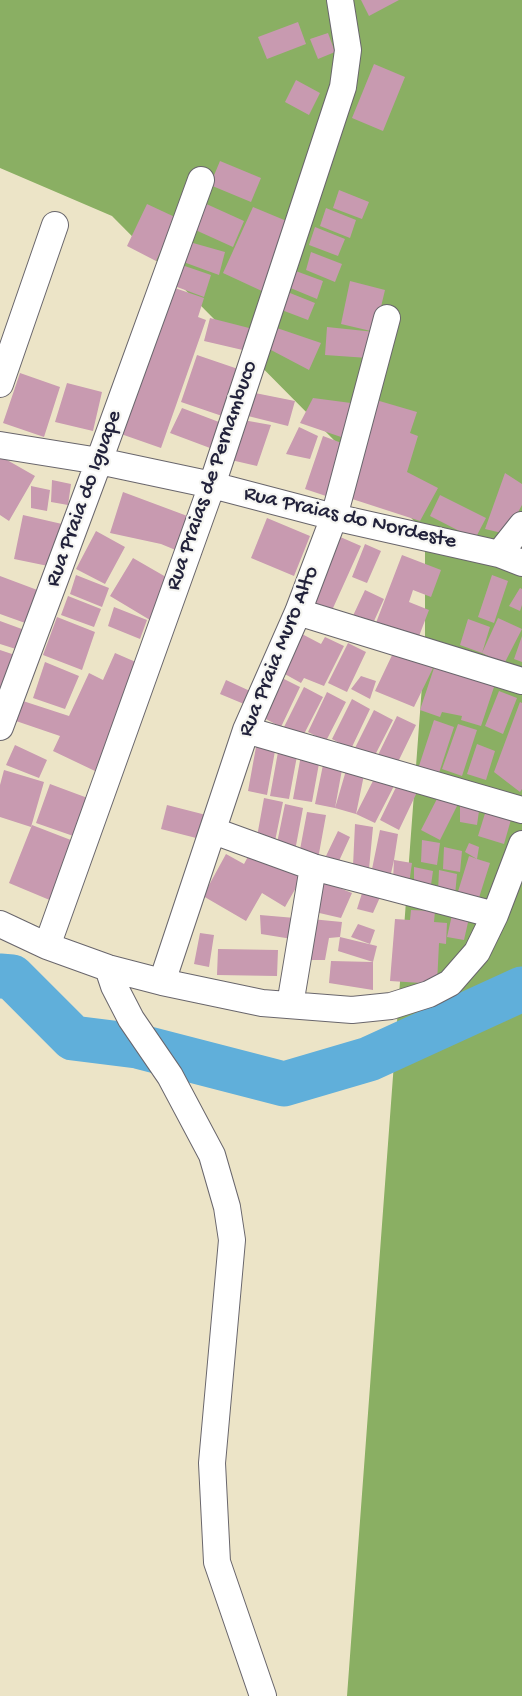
<!DOCTYPE html>
<style>
body{margin:0}
canvas{display:block;background:#ece4c7}
</style>
<canvas width="522" height="1696"></canvas>
<script>
const c = document.querySelector('canvas').getContext('2d');
c.lineJoin = 'round';
function paint(path, color) { c.fillStyle = color; c.fill(path, 'evenodd'); }
const poly = rows => new Path2D(rows.map(r => 'M' + r).join(''));
function strokePath(path, color, width, dash) { c.strokeStyle = color; c.lineWidth = width; c.lineCap = dash ? 'butt' : 'round'; c.setLineDash(dash || []); c.stroke(path); }
function write(font, color, halo, rows, align = 'center') {
  c.font = font + ' "Gochi Hand",sans-serif'; c.lineWidth = 4.5; c.setLineDash([]); c.textBaseline = 'middle'; c.strokeStyle = halo; c.fillStyle = color; for (const [text, x, y, turn = 0] of rows) {
    c.save(); c.translate(x, y); c.rotate((+turn || 0) * Math.PI / 180); c.textAlign = isNaN(turn) ? turn : align; if (halo) c.strokeText(text, 0, 0); c.fillText(text, 0, 0); c.restore();
  }
}
paint(poly([
 [0,0,522,0,522,1696,347,1696,425,645,425,532,112,216,0,168]
]), '#8aaf63');
strokePath(poly([
 [0,976,12,977,73,1038,137,1046,284,1084,369,1059,522,989]
]), '#60afda', 45);
paint(poly([
 [361,0,399,0,369,16],
 [298,22,306,44,267,59,258,37],
 [328,33,335,52,318,59,310,39],
 [374,64,405,77,383,131,352,118],
 [296,80,320,93,309,115,285,102],
 [220,161,261,178,251,202,210,185],
 [339,190,369,202,362,219,333,208],
 [202,202,244,221,233,247,191,228],
 [147,204,177,218,156,261,127,246],
 [253,207,289,222,264,292,223,273],
 [326,208,356,220,350,238,320,226],
 [315,227,345,239,338,256,309,245],
 [186,241,225,252,219,275,178,260],
 [311,252,342,264,335,282,306,270],
 [176,263,211,275,204,297,169,284],
 [293,270,323,281,317,299,288,287],
 [350,281,385,290,375,332,368,358,325,355,327,327,375,332,341,324],
 [172,287,204,298,198,317,206,320,161,448,121,434],
 [285,291,315,303,308,320,279,309],
 [210,318,253,329,247,351,204,341],
 [274,327,321,343,309,370,271,350],
 [197,355,241,370,225,417,181,402],
 [20,373,60,387,44,437,3,423],
 [67,383,102,392,93,431,55,422],
 [255,393,295,401,288,426,248,416],
 [313,398,351,403,344,438,300,423],
 [376,400,417,412,410,433,418,436,407,472,438,488,420,521,346,497],
 [182,408,219,422,210,448,170,433],
 [243,420,271,425,257,466,231,460],
 [299,427,318,436,310,459,286,454],
 [323,436,347,445,332,498,305,489],
 [0,456,35,476,9,521,0,515],
 [505,473,522,484,522,505,506,534,485,529],
 [52,480,71,484,68,505,51,502],
 [31,486,50,490,47,511,31,508],
 [123,492,190,517,178,551,161,544,110,533],
 [440,495,486,518,475,539,430,516],
 [23,515,62,524,53,567,14,559],
 [267,518,310,536,294,576,251,558],
 [96,531,125,547,105,584,76,569],
 [338,536,361,546,329,617,306,607],
 [365,544,381,551,367,583,352,577],
 [402,555,441,570,431,597,413,590,409,602,429,610,416,644,374,628],
 [133,558,166,577,150,620,110,596],
 [76,575,109,588,102,607,70,594],
 [492,575,508,581,494,623,478,617],
 [0,576,40,591,28,624,0,614],
 [520,588,522,589,522,605,520,611,509,606],
 [365,590,384,599,370,630,351,620],
 [68,596,101,609,94,627,61,615],
 [114,607,147,620,140,639,108,626],
 [57,617,95,632,82,670,43,655],
 [498,618,522,629,504,664,482,653],
 [468,619,490,627,482,653,460,645],
 [0,621,30,632,19,650,0,644],
 [302,634,321,644,325,637,344,646,324,686,304,678,301,683,283,673],
 [522,636,522,662,514,659],
 [348,643,366,652,347,692,328,683],
 [0,650,18,656,0,695],
 [394,651,433,668,414,707,375,691],
 [115,653,138,663,95,771,53,751,60,736,16,721,23,701,69,716,89,673,103,680],
 [45,662,79,676,65,709,33,698],
 [435,665,496,681,481,726,461,720,462,716,442,712,440,717,420,710],
 [361,676,376,681,370,699,351,689],
 [282,678,300,687,281,727,262,717],
 [226,680,250,691,244,704,220,694],
 [304,687,323,697,303,736,284,727],
 [499,691,517,698,503,734,485,726],
 [327,692,346,702,326,741,308,732],
 [352,699,370,709,351,749,332,739],
 [520,702,522,703,522,789,520,792,494,772],
 [374,710,393,720,373,759,354,750],
 [397,716,416,725,397,764,378,755],
 [434,720,454,727,439,773,419,766],
 [458,724,477,730,462,776,442,769],
 [477,744,495,751,486,780,467,774],
 [15,745,47,760,39,778,6,765],
 [256,747,275,751,267,795,248,791],
 [278,752,297,756,289,799,270,796],
 [301,755,320,758,312,802,293,799],
 [324,760,343,764,335,808,315,804],
 [347,767,365,770,356,814,376,775,395,784,375,823,356,814,335,808],
 [4,770,44,782,31,827,0,817,0,785],
 [399,781,418,790,399,830,380,820],
 [50,784,93,800,79,838,36,823],
 [441,791,480,804,477,825,460,822,460,800,440,840,421,830],
 [264,798,283,802,274,846,256,842],
 [285,804,303,808,295,851,276,848],
 [167,805,210,816,204,840,161,829],
 [487,807,512,816,504,844,478,836],
 [307,812,326,815,318,859,299,855],
 [355,824,373,827,369,869,353,866],
 [32,825,76,842,52,901,9,883],
 [380,830,398,834,394,860,412,863,409,884,393,881,394,860,390,878,371,874],
 [338,831,350,837,339,861,326,856],
 [422,840,440,843,437,865,421,862],
 [469,843,479,847,477,859,490,863,477,904,456,898,469,856,477,859,465,852],
 [444,847,462,851,460,872,443,869],
 [252,849,302,877,285,907,262,893,246,921,203,896,226,854,244,864],
 [414,867,433,871,430,892,414,889],
 [439,870,457,874,455,895,438,892],
 [322,881,352,893,341,918,315,912],
 [363,890,381,895,373,913,357,909],
 [411,910,435,911,434,922,447,923,446,944,439,943,437,984,390,981,395,919,410,920],
 [260,915,295,918,292,939,261,934],
 [452,915,469,918,464,940,447,937],
 [311,919,342,922,340,937,329,938,325,960,306,960],
 [358,924,375,930,370,944,351,937],
 [200,933,214,935,209,967,194,964],
 [340,937,377,946,373,962,338,951],
 [218,949,278,950,277,976,217,975],
 [331,961,373,962,373,990,329,983]
]), '#c89ab0');
const minor = poly([
 [0,384,55,225],
 [0,445,99,461,212,485,334,517,499,554,522,563],
 [499,554,522,525],
 [298,612,522,681],
 [0,727,99,461,201,180],
 [246,730,522,810],
 [214,831,313,867,495,915],
 [0,924,47,946,108,968,162,982,262,1003,352,1010,391,1006,429,994,450,983,477,952,495,915,522,844],
 [47,946,212,485,343,87,348,50,340,0],
 [108,968,114,986,131,1019,170,1076,212,1155,227,1207,232,1240,212,1463,217,1562,263,1696],
 [162,982,246,730,298,612,334,517,387,318],
 [290,1005,313,867]
]);
strokePath(minor, '#69666c', 28);
strokePath(minor, '#fff', 26);
write('22px', '#22223b', '#f6f6f2', [
 ["Rua Praias de Pernambuco",213,476,-71],
 ["Rua Praia do Iguape",85,499,-70],
 ["Rua Praias do Nordeste",350,519,13],
 ["Rua Praia Muro Alto",280,652,-68]
]);
</script>
